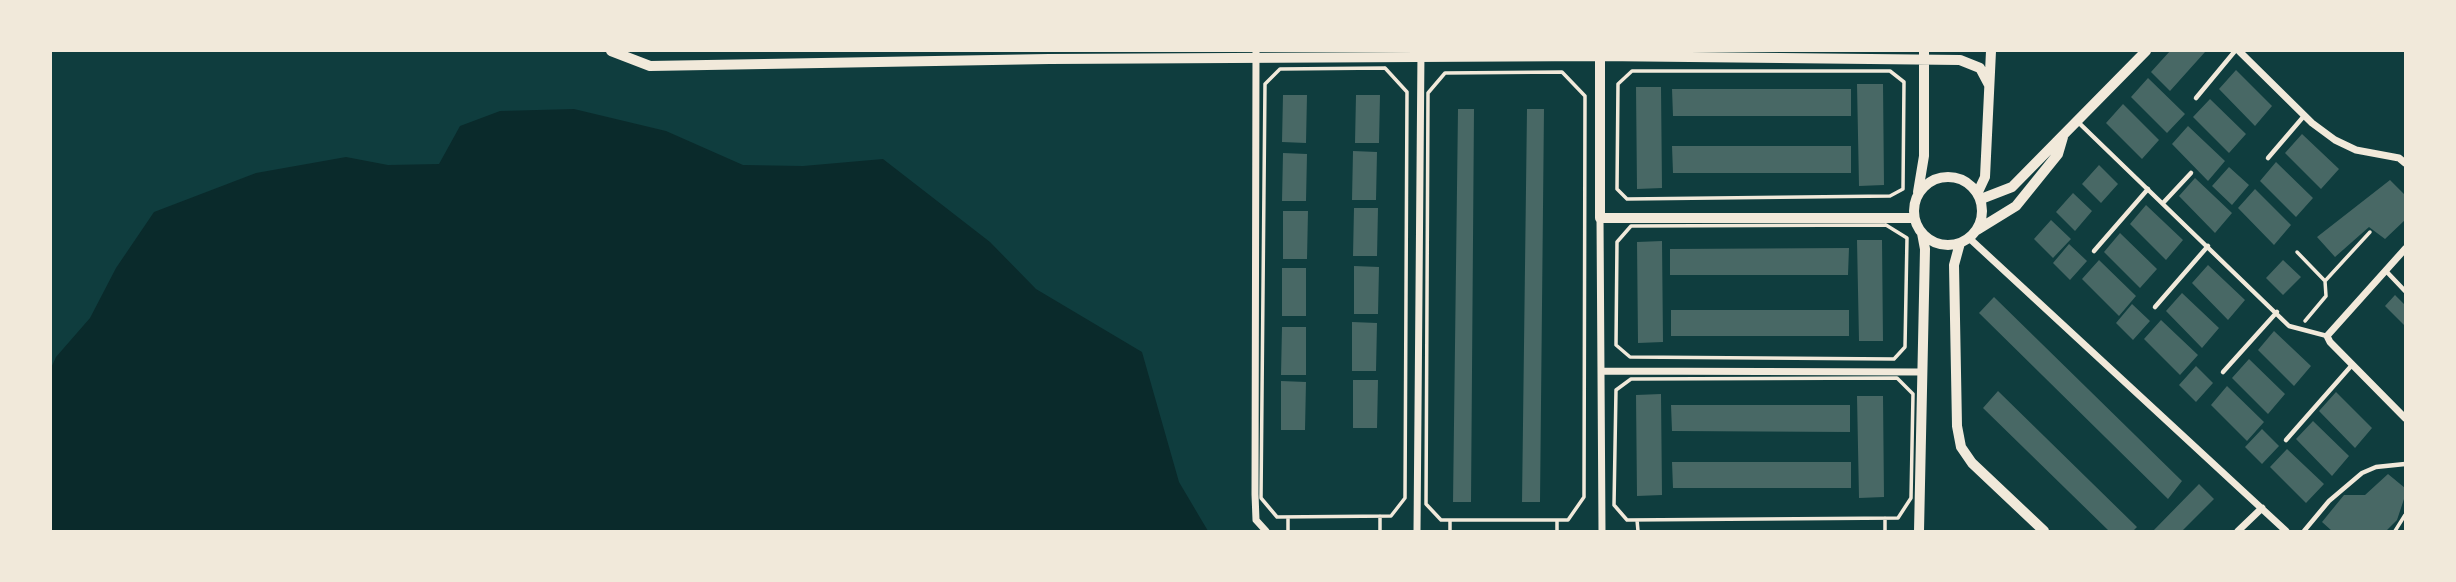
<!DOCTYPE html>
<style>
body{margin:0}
#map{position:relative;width:2456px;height:582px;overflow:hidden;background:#0f3d3e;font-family:Lato,sans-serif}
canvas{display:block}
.frame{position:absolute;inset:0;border:52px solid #f1e9da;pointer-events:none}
</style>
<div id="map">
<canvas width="2456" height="582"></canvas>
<div class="frame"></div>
</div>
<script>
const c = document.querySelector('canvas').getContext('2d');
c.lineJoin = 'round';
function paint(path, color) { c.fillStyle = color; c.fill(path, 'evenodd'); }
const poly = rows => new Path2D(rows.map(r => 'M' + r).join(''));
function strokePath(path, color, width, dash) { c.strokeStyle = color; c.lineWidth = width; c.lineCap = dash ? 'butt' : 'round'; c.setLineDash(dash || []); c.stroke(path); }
paint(poly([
 [574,109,666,131,743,165,803,166,883,159,990,242,1036,289,1142,352,1179,482,1208,531,51,531,51,368,56,357,90,318,116,268,154,212,256,173,346,157,388,165,439,164,460,126,500,111]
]), '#0a2a2b');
paint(poly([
 [2170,51,2205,52,2170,91,2151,72],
 [2236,70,2272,106,2255,126,2219,89],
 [2148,78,2185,114,2167,133,2131,97],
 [1857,84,1883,84,1884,185,1859,186],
 [1636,87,1661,87,1662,188,1637,189],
 [1672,89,1851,89,1851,116,1673,116],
 [1283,95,1307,95,1306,143,1282,142],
 [1356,95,1380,95,1379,143,1355,143],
 [2210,99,2246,134,2229,153,2193,117],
 [2123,104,2159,140,2142,159,2106,123],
 [1458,109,1474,109,1471,502,1453,502],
 [1527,109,1544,109,1540,502,1522,502],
 [2188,126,2225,161,2208,181,2172,144],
 [2302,134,2339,169,2321,189,2285,153],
 [1672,146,1851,146,1851,173,1673,173],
 [1353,151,1377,152,1376,200,1352,200],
 [1283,153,1307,154,1306,201,1282,201],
 [2276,162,2313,198,2296,217,2260,181],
 [2099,165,2118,184,2101,203,2082,184],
 [2229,167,2249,185,2232,205,2212,186],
 [2195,178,2232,213,2215,233,2179,196],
 [2390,180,2405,195,2405,220,2385,239,2369,227,2335,257,2317,237],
 [2255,189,2291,225,2274,245,2238,208],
 [2073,193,2092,211,2075,231,2056,212],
 [2146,205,2183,240,2166,260,2130,224],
 [1354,208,1378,208,1377,256,1353,256],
 [1283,211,1308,211,1307,259,1283,259],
 [2051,220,2071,239,2053,258,2034,239],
 [2120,233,2157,269,2140,288,2104,252],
 [1857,240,1882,240,1883,341,1859,341],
 [1662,241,1663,342,1638,343,1637,242],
 [2069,244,2087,261,2070,280,2053,263],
 [1849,248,1848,275,1670,275,1670,249],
 [2099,260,2136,296,2119,316,2082,279],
 [2283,260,2301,277,2283,295,2266,278],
 [2208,265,2245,300,2228,320,2192,283],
 [1354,266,1379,267,1378,314,1354,314],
 [1282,268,1306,268,1306,316,1282,316],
 [2182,293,2219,328,2202,348,2166,311],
 [2395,295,2405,305,2405,326,2385,306],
 [1994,297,2182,481,2168,499,1979,313],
 [2132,304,2150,321,2133,340,2116,323],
 [1671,310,1849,310,1849,336,1671,336],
 [2161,320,2198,355,2180,375,2144,339],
 [1352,322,1377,323,1376,371,1352,371],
 [1282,327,1306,327,1306,375,1281,375],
 [2274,331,2311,366,2294,386,2258,350],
 [2249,359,2285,394,2268,414,2232,378],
 [2196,366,2213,383,2196,402,2179,385],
 [1353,380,1378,380,1377,428,1353,428],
 [1281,381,1306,382,1305,430,1281,430],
 [2227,386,2264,422,2247,441,2211,405],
 [1998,391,2137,527,2133,531,2109,531,1983,408],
 [2336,392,2372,428,2355,448,2319,411],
 [1661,394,1662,495,1637,496,1636,395],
 [1857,396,1883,396,1884,497,1859,498],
 [1671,405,1850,405,1850,432,1672,431],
 [2313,421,2349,456,2332,476,2296,439],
 [2262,429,2279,446,2262,464,2245,447],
 [2287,449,2324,484,2306,503,2270,467],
 [1672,462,1851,462,1851,488,1673,488],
 [2388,474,2405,488,2405,496,2397,520,2386,531,2332,531,2322,522,2344,495,2365,495],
 [2199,484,2214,499,2182,531,2153,531]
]), '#486865');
strokePath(poly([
 [1385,68,1407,92,1405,498,1391,516,1277,517,1261,498,1265,84,1280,69,1385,68],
 [1632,71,1890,71,1904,82,1903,189,1890,196,1627,199,1617,189,1618,84,1632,71],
 [1562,72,1585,96,1584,497,1568,520,1441,520,1426,504,1428,93,1445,73,1562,72],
 [1886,225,1907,238,1905,347,1894,359,1630,357,1616,345,1617,242,1631,226,1886,225],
 [2297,252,2325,281,2370,232],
 [2305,321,2326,296,2325,281],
 [1897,378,1913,394,1911,498,1898,518,1627,520,1614,505,1616,390,1631,379,1897,378],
 [1288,517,1288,531],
 [1450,520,1450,531],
 [1557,520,1557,531],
 [1637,520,1638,531],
 [1380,531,1380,516],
 [1885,531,1885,518],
 [2395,531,2405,515]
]), '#f1e9da', 3.5);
strokePath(poly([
 [2196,98,2235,51],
 [2078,122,2289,326,2327,336],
 [2268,158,2304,116],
 [2163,203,2191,173],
 [2094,251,2148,189],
 [2386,271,2405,291],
 [2155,307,2208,246],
 [2223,372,2277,312],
 [2286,440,2352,365],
 [2304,531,2329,501,2362,473,2376,467,2405,464]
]), '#f1e9da', 4.5);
strokePath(poly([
 [1256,51,1255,494,1256,520,1266,531],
 [2239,51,2312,123,2335,140,2356,150,2399,158,2405,163],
 [1600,218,1602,531],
 [1969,238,2286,531],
 [2405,249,2327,336,2330,342,2405,418],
 [1603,371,1922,372],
 [1417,531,1421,51],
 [2238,531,2262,508]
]), '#f1e9da', 7);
strokePath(poly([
 [611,51,650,66,1049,59,1600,56,1960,60,1980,68,1989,85],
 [1600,56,1600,218,1914,218],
 '1914 211a34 34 0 1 1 68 0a34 34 0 1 1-68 0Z',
 [1918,192,1924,156,1924,51],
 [1978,192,1985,177,1991,51],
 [1981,199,2012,187,2146,51],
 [1977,230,2016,206,2058,154,2063,137],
 [1960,243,1954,265,1957,426,1961,447,1972,463,2044,531],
 [1919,531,1925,249,1922,233]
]), '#f1e9da', 10);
</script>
